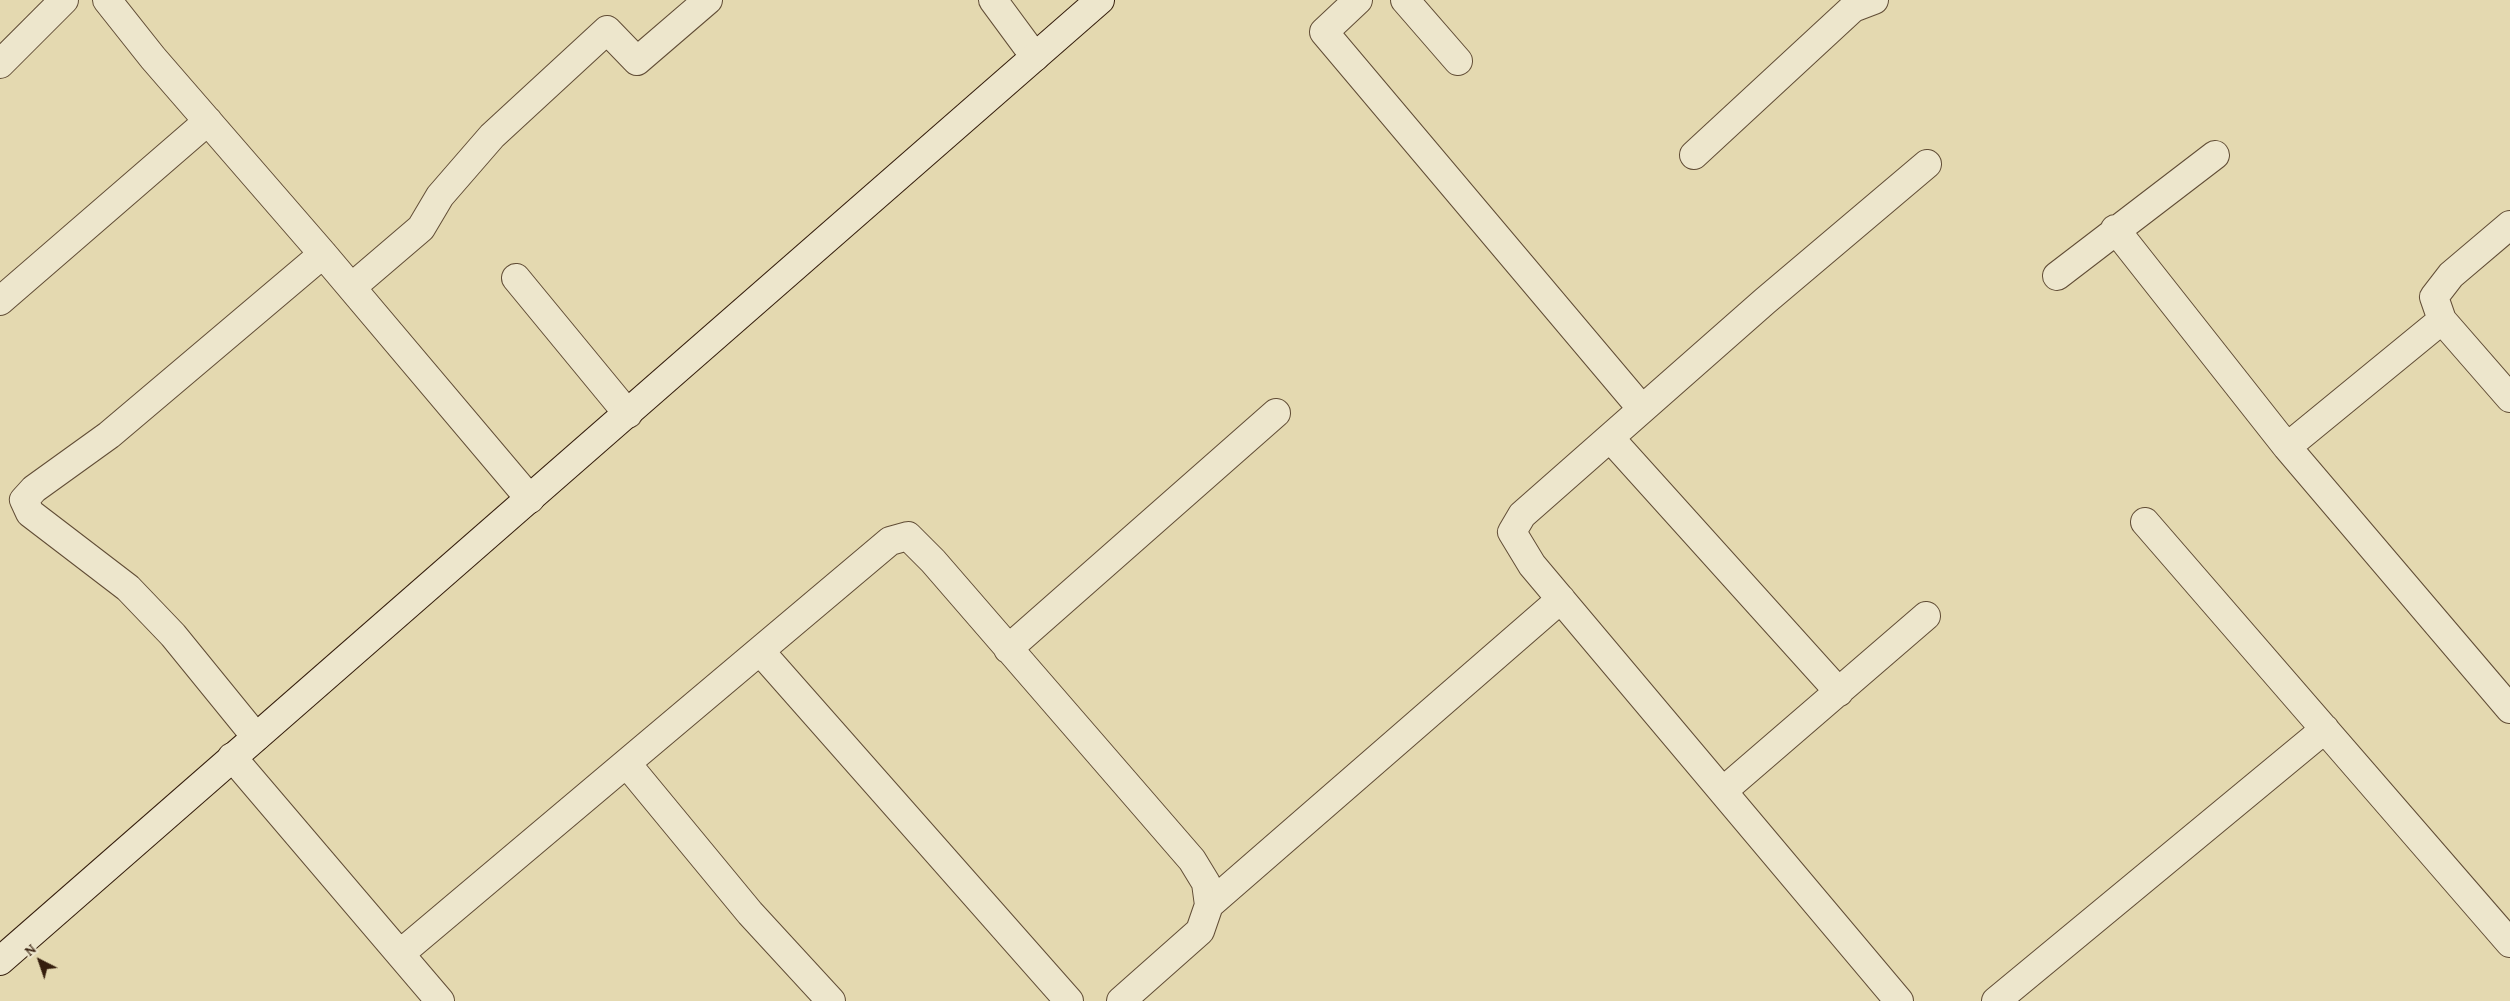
<!DOCTYPE html>
<style>
body{margin:0}
#map{position:relative;width:2510px;height:1001px;overflow:hidden;background:#e4d9b0;font-family:"Gentium Book Plus",serif}
canvas{display:block}
.north{position:absolute;left:15px;top:936px;width:50px;height:50px;-webkit-text-stroke:4px #ede6cc;paint-order:stroke;rotate:319deg;font-size:14px;font-weight:700;line-height:20px;text-align:center;color:#351e0d}
.north::after{content:'';display:block;margin:auto;width:18px;height:22px;background:#351e0d;clip-path:polygon(50% 0,100% 100%,50% 72%,0 100%)}
</style>
<div id="map">
<canvas width="2510" height="1001"></canvas>
<div class="north">N</div>
</div>
<script>
const c = document.querySelector('canvas').getContext('2d');
c.lineJoin = 'round';
const poly = rows => new Path2D(rows.map(r => 'M' + r).join(''));
function strokePath(path, color, width, dash) { c.strokeStyle = color; c.lineWidth = width; c.lineCap = dash ? 'butt' : 'round'; c.setLineDash(dash || []); c.stroke(path); }
const street = poly([
 [107,0,153,58,323,254,530,499],
 [993,0,1035,57],
 [1358,0,1324,32,1642,409],
 [1405,0,1458,61],
 [0,64,64,0],
 [1694,155,1853,8,1874,0],
 [2510,225,2451,275,2434,297,2442,320,2510,398],
 [2115,229,2287,447,2510,709],
 [2057,276,2215,155],
 [516,278,628,414],
 [352,287,421,228,440,196,492,136,607,30,637,61,708,0],
 [0,301,208,121],
 [1610,438,1839,692],
 [2287,447,2442,320],
 [2145,522,2510,943],
 [1008,649,1276,413],
 [760,651,1069,1001],
 [256,737,173,635,128,588,30,513,24,500,34,489,109,435,323,254],
 [232,757,440,1001],
 [627,764,750,913,831,1001],
 [1723,791,1926,616],
 [1209,905,1561,599],
 [401,953,890,541,908,536,933,561,1192,860,1206,883,1209,905,1200,931,1121,1001],
 [1899,1001,1532,565,1512,532,1522,515,1765,301,1927,164],
 [1996,1001,2325,729]
]);
const secondary = poly([
 [0,961,1100,0]
]);
strokePath(street, '#614d36', 30);
strokePath(secondary, '#351e0d', 30);
strokePath(street, '#ede6cc', 28);
strokePath(secondary, '#ede6cc', 28);
</script>
